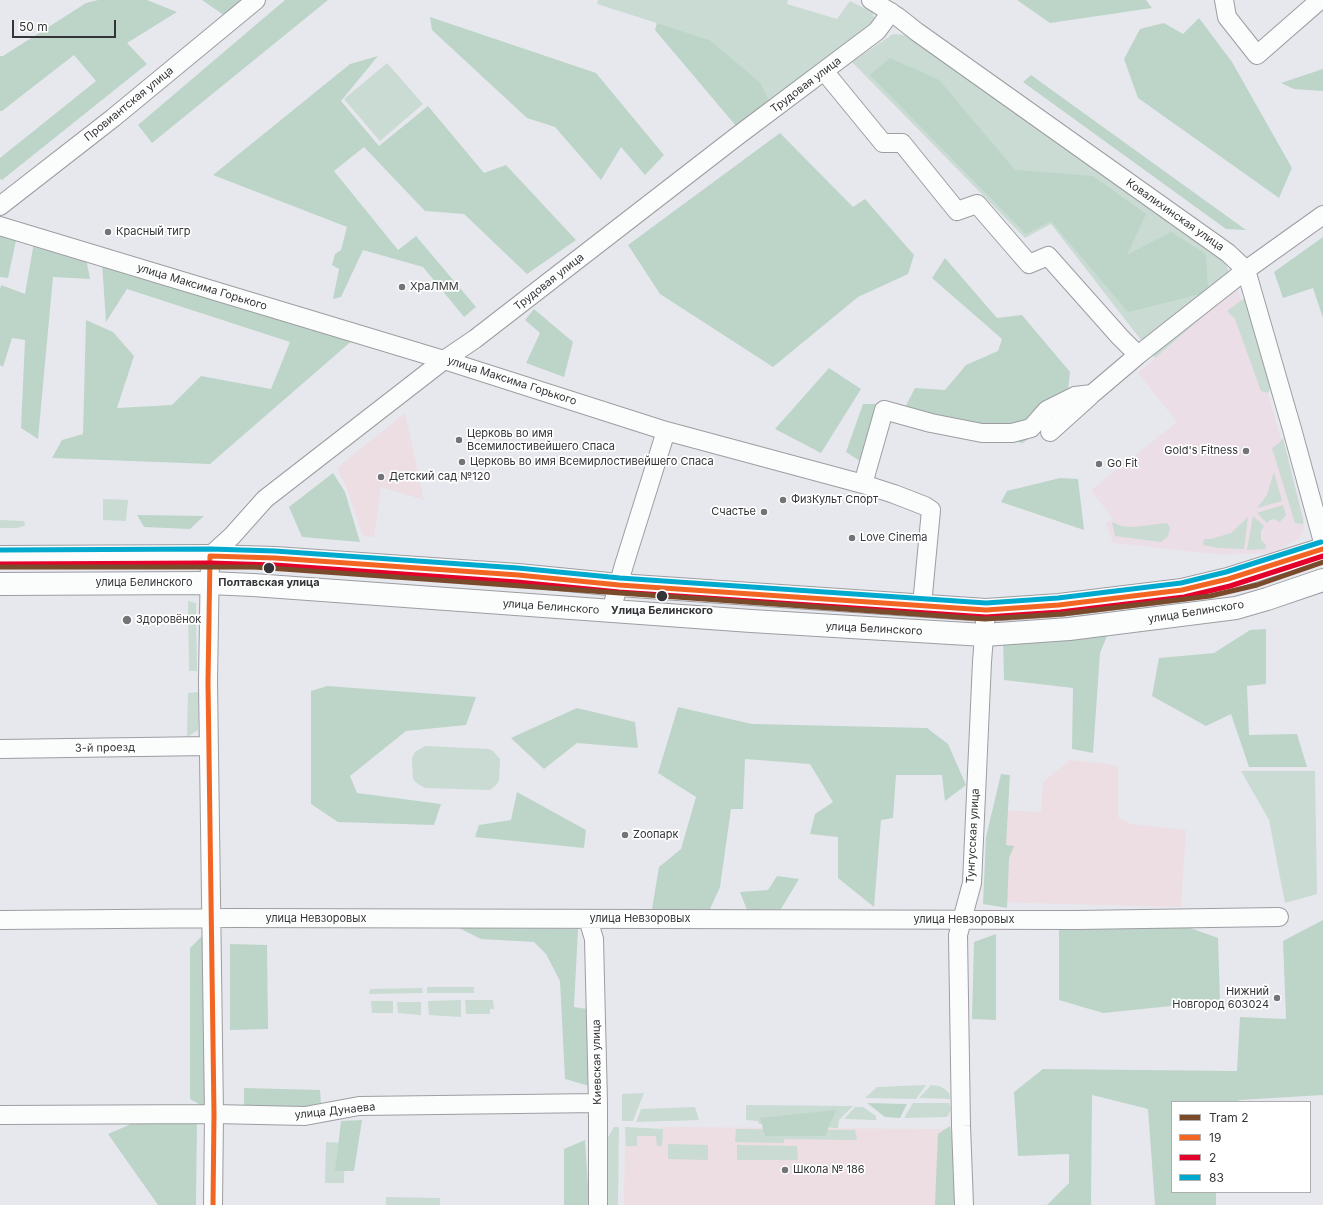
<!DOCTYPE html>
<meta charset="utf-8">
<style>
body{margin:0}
#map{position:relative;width:1323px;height:1205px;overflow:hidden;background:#e7e8ee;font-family:Inter,sans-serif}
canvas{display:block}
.legend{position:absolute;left:1171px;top:1101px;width:140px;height:92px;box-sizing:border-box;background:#fff;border:1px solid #aeaeb0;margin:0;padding:5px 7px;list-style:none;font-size:12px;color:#343539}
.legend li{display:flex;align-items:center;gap:8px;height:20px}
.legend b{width:20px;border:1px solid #aeaeb0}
.scale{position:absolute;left:12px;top:20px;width:104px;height:18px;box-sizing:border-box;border:2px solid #343539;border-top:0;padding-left:5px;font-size:12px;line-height:14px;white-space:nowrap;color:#343539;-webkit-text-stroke:3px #fff;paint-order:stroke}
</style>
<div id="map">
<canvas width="1323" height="1205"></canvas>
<ul class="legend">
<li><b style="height:5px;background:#7a4b2a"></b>Tram 2</li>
<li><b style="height:5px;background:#f26522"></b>19</li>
<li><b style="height:5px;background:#e4002b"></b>2</li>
<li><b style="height:5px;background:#00a9ce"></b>83</li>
</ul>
<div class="scale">50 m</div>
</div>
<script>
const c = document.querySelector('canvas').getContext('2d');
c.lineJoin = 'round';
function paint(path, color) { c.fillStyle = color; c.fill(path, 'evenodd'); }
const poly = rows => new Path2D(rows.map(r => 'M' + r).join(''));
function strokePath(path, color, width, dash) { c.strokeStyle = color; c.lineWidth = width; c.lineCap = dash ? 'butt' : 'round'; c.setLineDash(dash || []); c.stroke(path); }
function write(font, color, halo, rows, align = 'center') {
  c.font = font + ' Inter,sans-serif'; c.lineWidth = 3.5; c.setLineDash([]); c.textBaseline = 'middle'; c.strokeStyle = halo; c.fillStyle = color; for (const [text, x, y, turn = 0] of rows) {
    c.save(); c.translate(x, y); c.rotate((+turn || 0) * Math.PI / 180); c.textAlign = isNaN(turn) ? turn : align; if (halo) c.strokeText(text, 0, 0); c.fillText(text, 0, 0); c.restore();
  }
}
paint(poly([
 [1237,287,1304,519,1304,529,1299,539,1272,553,1222,555,1113,543,1106,523,1113,519,1091,490,1177,422,1138,373]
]), '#ebdee6');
paint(poly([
 [405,413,424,500,381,487,374,537,363,536,348,491,337,468],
 [1070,760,1108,764,1118,767,1118,817,1130,824,1186,830,1181,907,989,902,993,810,1041,812,1043,782],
 [662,1127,944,1129,948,1205,624,1205,625,1134,660,1135]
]), '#ecdee3');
paint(poly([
 [598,0,788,0,787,4,837,19,850,1,872,12,875,20,769,100,760,82,710,40,597,4],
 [893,34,905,35,1225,263,1237,287,1155,358,1051,224,1025,238,852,62],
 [387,63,423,104,380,141,344,99],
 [1246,297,1273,384,1268,393,1261,391,1235,319,1227,311],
 [1283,438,1303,519,1303,524,1295,523,1272,448,1278,444],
 [1274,472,1282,501,1257,508,1267,495],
 [103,499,128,500,126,521,103,520],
 [1283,505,1286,515,1280,522,1274,519,1270,520,1267,523,1257,513],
 [1253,516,1264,526,1261,531,1261,540,1266,545,1265,549,1247,550],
 [1248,517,1244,549,1218,548,1203,545,1204,539,1211,539,1231,533],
 [0,520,24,521,25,525,24,526,17,528,0,528],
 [1112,522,1121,526,1133,527,1167,523,1170,528,1168,536,1161,542,1115,536],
 [188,601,196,603,197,671,189,671],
 [199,692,198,730,187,737,188,693],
 [425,746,489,749,493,751,500,759,499,781,496,785,490,790,425,788,418,784,413,779,412,758,415,752],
 [1241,771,1315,771,1317,894,1285,903,1269,820],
 [427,987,474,987,474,993,427,993],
 [422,988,423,993,369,994,370,989],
 [461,1000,461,1017,429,1015,428,1001],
 [465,1000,493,1000,494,1009,490,1009,490,1014,466,1014],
 [371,1001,393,1001,393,1013,372,1013],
 [397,1002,421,1002,421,1015,398,1013],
 [926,1085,916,1099,865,1098,877,1087],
 [931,1085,939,1086,945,1089,949,1093,950,1099,919,1098],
 [644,1093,633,1121,622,1121,622,1094],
 [913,1103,949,1103,951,1109,948,1116,946,1117,904,1118],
 [746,1105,853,1106,839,1120,838,1128,759,1124,758,1121,746,1120],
 [695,1107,699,1120,636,1122,641,1109],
 [855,1107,863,1107,876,1116,876,1120,844,1119],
 [614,1127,619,1127,618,1205,606,1205,607,1139],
 [625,1127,663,1129,662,1146,657,1146,656,1136,637,1136,637,1146,626,1146],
 [736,1129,855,1130,857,1140,784,1139,784,1143,735,1142],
 [326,1142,345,1143,344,1183,325,1183],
 [668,1144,708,1145,708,1160,668,1159],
 [737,1145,797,1146,798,1160,737,1160],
 [386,1197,440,1198,440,1205,386,1205]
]), '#c9dbd2');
paint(poly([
 [98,0,147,0,177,12,127,43,147,64,2,180,0,179,0,158,96,81,74,55,2,111,0,111,0,56,3,56,86,3],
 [202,0,246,0,225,16],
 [285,0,328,0,152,143,138,125],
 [1017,0,1146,0,1152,8,1050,23],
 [430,17,596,73,664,155,645,175,621,147,601,180,555,127,527,118,432,30],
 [1199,18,1232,62,1292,168,1279,198,1138,98,1124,59,1140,29,1164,23,1183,34],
 [657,23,710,40,760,82,769,100,736,126,655,30],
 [378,56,341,101,379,146,428,106,484,173,506,165,576,240,527,274,464,214,425,211,364,147,334,171,398,250,416,236,476,307,464,317,423,267,363,250,341,297,333,299,339,269,332,265,335,254,341,250,347,227,213,175,350,64],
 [890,58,939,80,1015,170,1093,176,1146,214,1127,255,1171,232,1206,254,1208,292,1128,312,1051,221,1026,234,870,75],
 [1323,69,1323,91,1294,89,1281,83],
 [1031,75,1246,230,1226,229,1023,82],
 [780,133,853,207,865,199,914,255,908,274,858,297,773,367,660,294,628,245],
 [0,231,17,236,8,278,0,277],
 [1323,237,1323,318,1313,288,1283,298,1274,272],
 [34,242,86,258,90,279,53,277,38,439,21,428,25,340,12,338,3,367,0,365,0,290,1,285,25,294],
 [945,258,997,318,1022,315,1070,372,1066,410,1023,443,897,423,915,388,945,390,966,365,998,351,1002,339,932,278],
 [102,263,354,339,210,464,52,458,62,440,83,434,86,320,113,332,134,356,117,408,172,405,201,376,271,389,290,342,127,289,106,322],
 [534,309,573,342,564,377,526,363,540,333,525,320],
 [829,368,861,389,821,453,775,429],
 [863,404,879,404,863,463,846,452],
 [333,473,345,492,360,542,302,537,289,507],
 [1060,478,1078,479,1084,530,1001,502,1007,491],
 [137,515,204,516,190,529,144,527],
 [1266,629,1266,684,1247,686,1249,735,1297,734,1307,767,1249,767,1231,714,1206,726,1152,696,1159,658,1214,653,1250,630],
 [1109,631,1100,653,1093,753,1072,749,1073,688,1004,680,1003,638],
 [327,686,476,697,466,725,406,731,350,776,357,793,441,804,434,825,338,822,311,804,311,691],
 [678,707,752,724,927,728,948,744,966,785,945,801,942,775,896,775,893,818,881,820,874,907,838,878,838,837,810,834,815,814,833,802,810,764,745,759,743,809,731,809,720,887,710,909,652,909,659,867,681,849,696,797,658,773],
 [577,708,635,722,638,748,577,743,544,769,511,738],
 [1001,774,1010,775,1006,845,1014,846,1009,858,1007,908,983,904,986,837],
 [517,792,586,830,584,848,475,837,479,825,511,820],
 [777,876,799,879,781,909,747,910,740,892,768,890],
 [1323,920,1323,1095,1240,1100,1235,1102,1172,1102,1172,1192,1216,1192,1216,1205,1155,1205,1148,1109,1092,1095,1091,1205,1047,1205,1069,1183,1069,1154,1018,1156,1014,1092,1043,1069,1237,1071,1240,1017,1286,1019,1283,941],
 [1059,923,1182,925,1218,938,1220,1001,1103,1013,1059,1000],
 [459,928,578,929,574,1007,587,1009,589,1086,565,1079,560,981,546,954,534,942,481,939],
 [204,934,204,1107,190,1099,190,948],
 [996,934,996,1020,972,1019,974,942],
 [230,944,267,945,268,1029,230,1030],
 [244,1088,320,1090,321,1103,292,1110,244,1107],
 [867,1103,907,1104,900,1118,885,1117],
 [836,1110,825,1136,765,1136,760,1118],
 [197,1120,196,1205,158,1205,108,1134,138,1121],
 [362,1120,354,1171,335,1171,341,1121],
 [950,1126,957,1170,957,1205,935,1205,938,1134],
 [585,1140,589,1201,587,1205,564,1205,564,1149]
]), '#bcd5c8');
const minor = poly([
 [871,0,898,17,917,32,1228,253,1246,270,1292,429,1323,542],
 [1224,0,1227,17,1257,55,1320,0],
 [824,71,883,143,902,143,957,211,977,204,1029,264,1048,256,1120,337,1138,355,1246,270,1323,215],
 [0,206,113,118,256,0],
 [0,226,444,360,666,431,863,484,894,494,925,506,931,510,922,605],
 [1050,432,1090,396],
 [863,484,884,410,931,423,982,433,1012,433,1031,428,1047,410,1075,396,1092,394,1138,355],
 [611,611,624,565,666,431],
 [0,749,209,746],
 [588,919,594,939,598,1103,598,1205],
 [0,920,234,918,1077,920,1279,917],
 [0,1115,214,1114,305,1116,359,1106,598,1103],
 [213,1205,214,1114,208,682,210,556,232,536,265,499,444,360,475,339,736,137,877,31,891,12],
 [964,1205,961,1126,958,935,972,883,982,662,986,610]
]);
const major = poly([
 [0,557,210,556,275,558,518,575,619,585,986,610,1059,605,1182,590,1228,579,1323,549],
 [0,584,209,583,253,585,751,621,984,635,1069,629,1236,608,1267,599,1323,580]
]);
strokePath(minor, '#9d9da2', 20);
strokePath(major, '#9d9da2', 24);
strokePath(minor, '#fbfcfc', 18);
strokePath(major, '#fbfcfc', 22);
strokePath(poly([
 [213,1205,214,1114,208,682,210,556,275,558,518,575,619,585,986,610,1059,605,1182,590,1228,579,1323,549]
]), '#f26522', 5);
strokePath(poly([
 [0,564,210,563,275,565,517,582,619,592,986,617,1060,612,1184,597,1230,586,1323,556]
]), '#e4002b', 5);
strokePath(poly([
 [0,550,210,549,275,551,518,568,620,578,986,603,1058,598,1181,583,1226,572,1321,542]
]), '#00a9ce', 5);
strokePath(poly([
 [0,567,255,567,985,619,1062,614,1210,596,1257,585,1323,562]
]), '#7a4b2a', 5);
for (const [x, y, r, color] of [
 [108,232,4,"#737478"],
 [402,287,4,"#737478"],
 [459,440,4,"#737478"],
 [1246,451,4,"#737478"],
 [462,462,4,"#737478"],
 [1099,464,4,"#737478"],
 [381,477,4,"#737478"],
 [783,500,4,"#737478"],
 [764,512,4,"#737478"],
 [852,538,4,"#737478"],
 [269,568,6,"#343539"],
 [662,596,6,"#343539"],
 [127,620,5,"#737478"],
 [625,835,4,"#737478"],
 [1277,998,4,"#737478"],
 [785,1170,4,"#737478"]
]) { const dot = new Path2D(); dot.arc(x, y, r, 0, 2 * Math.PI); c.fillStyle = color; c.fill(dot); strokePath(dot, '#fff', 1.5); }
write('11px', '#343539', '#fff', [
 ["Трудовая улица",806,85,-37],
 ["Провиантская улица",129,104,-39],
 ["Ковалихинская улица",1175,215,35],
 ["Трудовая улица",549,282,-38],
 ["улица Максима Горького",202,287,17],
 ["улица Максима Горького",512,381,18],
 ["улица Белинского",144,583],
 ["улица Белинского",551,607,4],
 ["улица Белинского",1196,612,-9],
 ["улица Белинского",874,629,3],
 ["3-й проезд",105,748,-1],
 ["Тунгусская улица",973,836,-87],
 ["улица Невзоровых",316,919],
 ["улица Невзоровых",640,919],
 ["улица Невзоровых",964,920],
 ["Киевская улица",597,1062,-91],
 ["улица Дунаева",335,1111,-6]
]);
write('11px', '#343539', '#fff', [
 ["Красный тигр",116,232],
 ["ХраЛММ",410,287],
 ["Церковь во имя",467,434],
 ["Всемилостивейшего Спаса",467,447],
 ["Gold's Fitness",1238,451,"right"],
 ["Церковь во имя Всемирлостивейшего Спаса",470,462],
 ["Go Fit",1107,464],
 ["Детский сад №120",389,477],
 ["ФизКульт Спорт",791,500],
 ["Счастье",756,512,"right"],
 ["Love Cinema",860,538],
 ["Здоровёнок",136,620],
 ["Zooпарк",633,835],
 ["Нижний",1269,992,"right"],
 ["Новгород 603024",1269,1005,"right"],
 ["Школа № 186",793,1170]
], 'left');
write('bold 11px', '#343539', '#fff', [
 ["Полтавская улица",269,583],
 ["Улица Белинского",662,611]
]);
</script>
